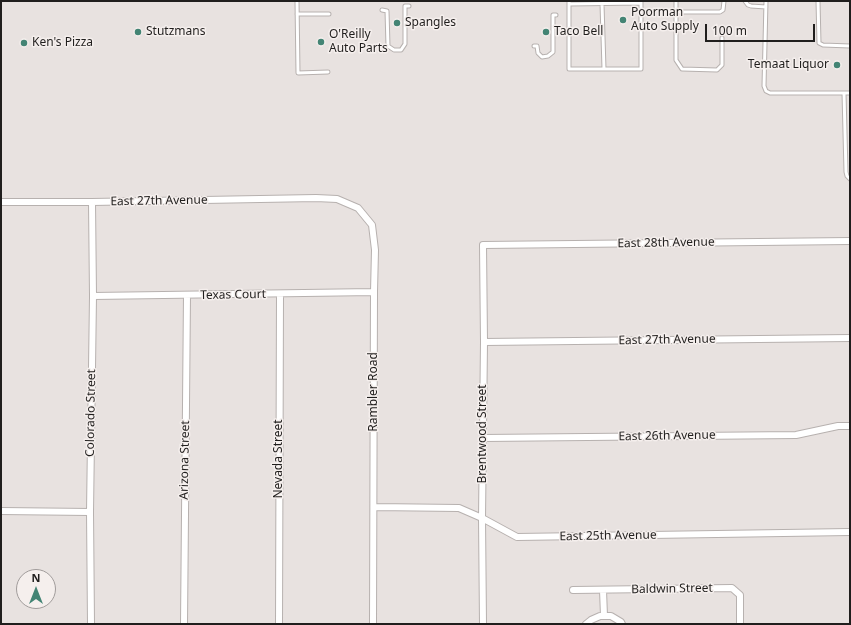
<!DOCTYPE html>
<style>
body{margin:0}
#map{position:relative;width:851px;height:625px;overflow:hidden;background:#e8e2e0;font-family:"Noto Sans",sans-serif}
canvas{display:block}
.frame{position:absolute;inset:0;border:2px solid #201e1d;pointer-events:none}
.north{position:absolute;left:16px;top:569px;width:40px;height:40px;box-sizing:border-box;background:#f5efed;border:1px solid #a09b9a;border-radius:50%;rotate:0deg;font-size:11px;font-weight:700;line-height:16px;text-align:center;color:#201e1d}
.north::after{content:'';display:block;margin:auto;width:14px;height:18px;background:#438474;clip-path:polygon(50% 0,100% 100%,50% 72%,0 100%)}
.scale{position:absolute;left:705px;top:24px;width:110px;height:18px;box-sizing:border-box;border:2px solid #201e1d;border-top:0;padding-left:5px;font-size:12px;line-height:14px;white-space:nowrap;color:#201e1d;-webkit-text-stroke:3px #f5efed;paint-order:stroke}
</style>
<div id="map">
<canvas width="851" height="625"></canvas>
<div class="frame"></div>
<div class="north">N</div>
<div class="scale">100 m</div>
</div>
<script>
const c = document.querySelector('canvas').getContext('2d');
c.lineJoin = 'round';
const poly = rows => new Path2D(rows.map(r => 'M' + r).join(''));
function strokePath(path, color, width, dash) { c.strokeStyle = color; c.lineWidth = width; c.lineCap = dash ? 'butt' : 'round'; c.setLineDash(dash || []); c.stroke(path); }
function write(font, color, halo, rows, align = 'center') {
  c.font = font + ' "Noto Sans",sans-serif'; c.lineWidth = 3; c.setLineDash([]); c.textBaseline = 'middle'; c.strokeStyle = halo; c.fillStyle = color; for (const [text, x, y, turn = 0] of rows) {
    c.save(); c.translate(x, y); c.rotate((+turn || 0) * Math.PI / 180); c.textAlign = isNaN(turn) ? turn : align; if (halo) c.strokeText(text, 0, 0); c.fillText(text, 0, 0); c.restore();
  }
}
const lane = poly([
 [297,1,298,73,328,72],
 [569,1,569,69,641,69,641,1],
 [676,1,676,60,682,69,717,70,722,65,722,38],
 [745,1,748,5,751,6,766,7],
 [766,1,764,86,766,91,770,93,850,93],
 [818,1,819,43,823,45,850,46],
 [569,4,641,3],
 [602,4,604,69],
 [382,10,387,11,388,46,394,50,401,50,405,44,405,6,409,6],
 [676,12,720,12,723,10,724,1],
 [297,14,329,14],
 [534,46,537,46,538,53,542,57,548,56,553,52,553,15,556,15],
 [844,93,846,172,847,176,850,179]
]);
const street = poly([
 [1,202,92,202,316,198,337,199,358,208,372,225,375,250,374,292,373,624],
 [93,296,374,292],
 [484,342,850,338],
 [483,438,796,435,838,426,850,426],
 [374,507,459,508,482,518,517,537,850,532],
 [1,511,90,512],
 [573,590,732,588,740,595,740,624],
 [603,590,604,616],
 [91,624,90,512,93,296,92,202],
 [184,624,187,295],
 [279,624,280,294],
 [483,624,482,518,484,342,483,245,850,241],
 [586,624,591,620,600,616,611,616,621,622,622,624]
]);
strokePath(lane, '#b7b1af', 5);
strokePath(street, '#b7b1af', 8);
strokePath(lane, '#fff', 3);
strokePath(street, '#fff', 6);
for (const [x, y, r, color] of [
 [623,20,4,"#438474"],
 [397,23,4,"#438474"],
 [138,32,4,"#438474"],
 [546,32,4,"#438474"],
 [321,42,4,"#438474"],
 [24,43,4,"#438474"],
 [837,65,4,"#438474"]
]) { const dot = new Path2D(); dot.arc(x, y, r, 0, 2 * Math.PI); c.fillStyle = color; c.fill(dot); strokePath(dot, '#f5efed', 1.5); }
write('12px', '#201e1d', '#f5efed', [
 ["Poorman",631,13],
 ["Auto Supply",631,27],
 ["Spangles",405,23],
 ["Stutzmans",146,32],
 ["Taco Bell",554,32],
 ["O'Reilly",329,35],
 ["Auto Parts",329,49],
 ["Ken's Pizza",32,43],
 ["Temaat Liquor",829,65,"right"]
], 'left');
write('12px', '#201e1d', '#f5efed', [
 ["East 27th Avenue",159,201,-1],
 ["East 28th Avenue",666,243,-1],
 ["Texas Court",233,295,-1],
 ["East 27th Avenue",667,340,-1],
 ["Rambler Road",374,392,-90],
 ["Colorado Street",91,413,-89],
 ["Brentwood Street",483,434,-90],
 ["East 26th Avenue",667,436,-1],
 ["Nevada Street",279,459,-90],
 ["Arizona Street",185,460,-89],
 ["East 25th Avenue",608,536,-1],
 ["Baldwin Street",672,589,-1]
]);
</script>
